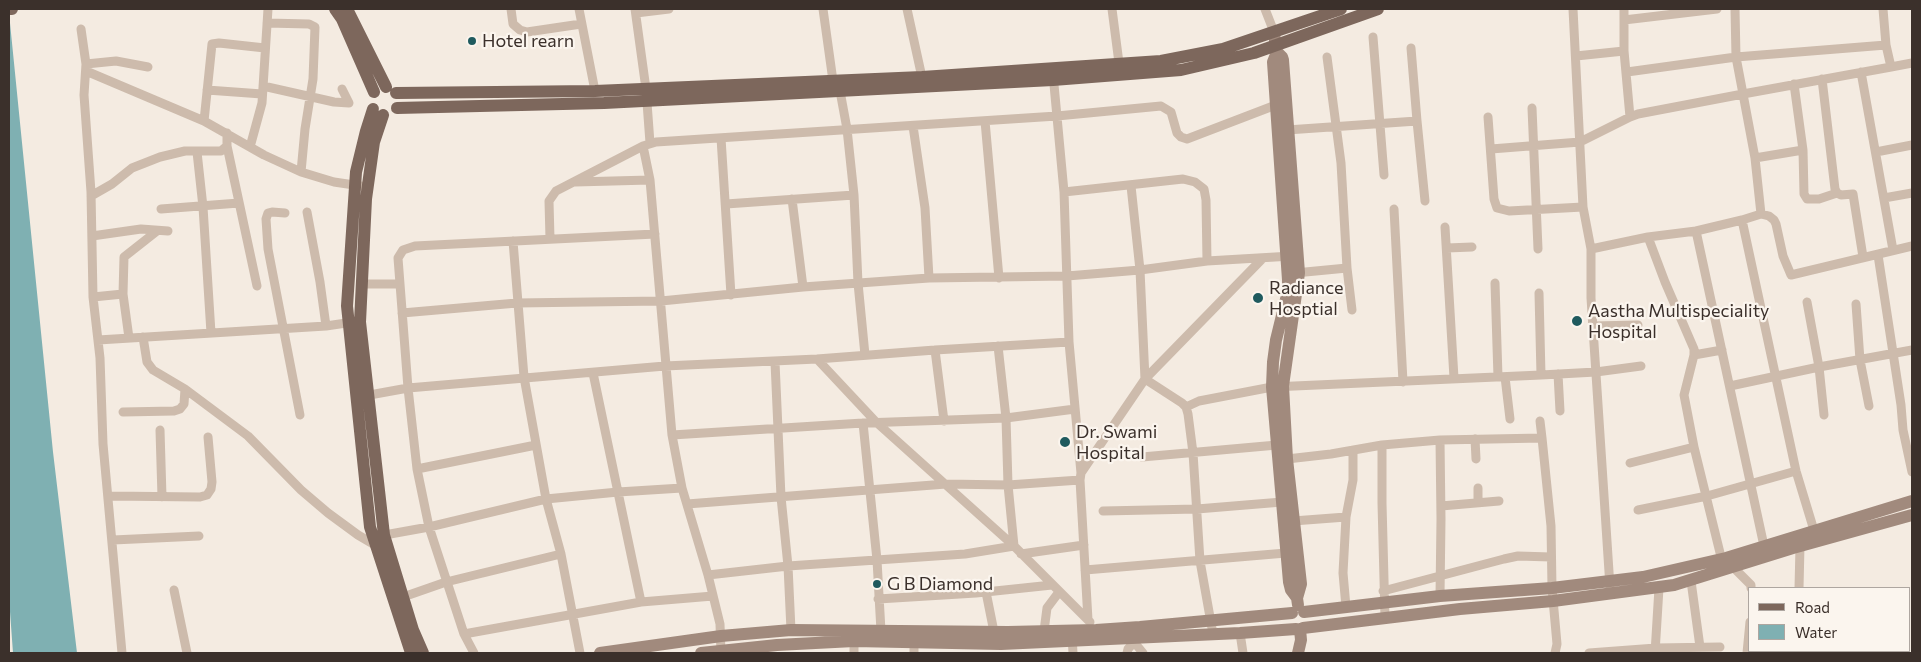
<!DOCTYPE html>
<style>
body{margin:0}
#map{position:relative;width:1921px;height:662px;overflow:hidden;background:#f4ebe1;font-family:Commissioner,sans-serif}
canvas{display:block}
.frame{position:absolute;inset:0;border:10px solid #3b302b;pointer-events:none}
.legend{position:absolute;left:1748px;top:587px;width:162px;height:65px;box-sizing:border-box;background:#fbf5ee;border:1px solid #aea6a0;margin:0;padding:6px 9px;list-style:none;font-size:15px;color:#3b302b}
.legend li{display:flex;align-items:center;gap:10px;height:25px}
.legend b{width:25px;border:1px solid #aea6a0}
</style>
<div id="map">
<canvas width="1921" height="662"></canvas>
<div class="frame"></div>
<ul class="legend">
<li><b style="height:6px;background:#7d675c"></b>Road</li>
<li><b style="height:14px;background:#7fb0b2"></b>Water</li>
</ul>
</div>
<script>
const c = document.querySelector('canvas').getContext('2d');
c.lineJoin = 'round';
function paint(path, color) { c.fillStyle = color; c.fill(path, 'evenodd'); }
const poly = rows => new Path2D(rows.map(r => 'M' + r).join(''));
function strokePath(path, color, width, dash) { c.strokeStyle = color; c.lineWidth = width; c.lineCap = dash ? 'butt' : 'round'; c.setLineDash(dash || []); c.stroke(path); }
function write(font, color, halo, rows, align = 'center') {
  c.font = font + ' Commissioner,sans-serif'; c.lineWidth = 4.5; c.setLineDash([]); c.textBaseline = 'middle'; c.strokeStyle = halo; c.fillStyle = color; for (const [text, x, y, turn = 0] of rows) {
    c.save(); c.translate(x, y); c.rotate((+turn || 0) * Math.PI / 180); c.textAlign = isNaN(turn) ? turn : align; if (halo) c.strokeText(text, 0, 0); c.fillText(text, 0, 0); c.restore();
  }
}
paint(poly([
 [9,13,53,452,77,653,13,653,9,598]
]), '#7fb0b2');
strokePath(poly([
 [511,9,513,24,520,30,527,32,581,24],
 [579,9,595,91],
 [635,9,646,89,650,143],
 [823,9,833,81],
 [907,9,923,82],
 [1112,9,1119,63],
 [1265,9,1274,32],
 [1573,9,1583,207,1591,249,1591,298,1610,587],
 [1624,9,1624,51,1630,117],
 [1735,9,1736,57,1743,94,1891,67],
 [636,13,669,9],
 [1624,20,1717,9],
 [267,23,309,24,315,27,313,79,305,129,301,172],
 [81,29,86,64,84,95,91,192,93,297,100,358,103,444,122,653],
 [1373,37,1384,175],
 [1886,45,1891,67,1912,63],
 [1411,48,1417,121],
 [1576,56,1624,51],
 [1327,57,1341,163,1347,268,1352,310],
 [86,64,116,61,148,67],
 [86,71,204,121,264,155,301,172,334,182,361,186],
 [1627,72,1736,57,1886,45,1883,9],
 [1861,72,1893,250],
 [1053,74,1064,192,1069,342,1081,473,1080,480,1088,620],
 [1822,79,1835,189,1837,193,1841,195,1853,194,1863,257],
 [1794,84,1803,150,1804,194,1807,199,1819,199,1837,193],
 [263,86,334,102,349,103,342,89],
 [207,90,262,94],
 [840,91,847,129,854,195,858,283,865,355],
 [1532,108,1538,249],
 [1488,117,1494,199,1497,208,1509,211,1583,207],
 [204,121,212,44,219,43,265,48],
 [985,121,999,278],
 [913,126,925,208,929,278],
 [1287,130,1417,121,1425,201],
 [721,138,731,295],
 [227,146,257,286],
 [643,146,650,180,672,435,682,488,708,575,720,624,721,653],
 [250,147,262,103,268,9],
 [1491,149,1580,142,1630,117,1638,114,1743,94,1755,158,1761,214],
 [197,152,203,207,211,333],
 [1876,152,1912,145],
 [1755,158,1803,150],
 [575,182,650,180],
 [1131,186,1140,270,1145,379,1182,403,1186,407,1188,414,1193,453,1200,561,1213,634],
 [1064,192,1183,179,1195,182,1204,189,1206,200,1207,261],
 [91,196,112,184,132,168,160,157,185,151,221,151,227,146,227,133],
 [1884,198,1912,193],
 [792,199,803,287],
 [726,204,854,195],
 [161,209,239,203],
 [1394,209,1403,382],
 [307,212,320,282,326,326],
 [285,213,272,212,268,213,266,219,268,249,300,415],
 [1742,220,1696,231,1764,546],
 [1445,227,1454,378],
 [92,236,141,229,168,231],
 [1648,237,1665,282,1694,349,1694,355,1684,395,1694,447,1723,565],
 [550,239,549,201,556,191,643,146,656,142,1057,116,1161,106,1171,112,1177,133,1181,137,1187,139,1281,103],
 [513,241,524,377,546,499,561,554,580,653],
 [1447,248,1472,247],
 [1591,249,1648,237,1696,231],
 [1878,255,1901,405,1903,430,1912,472],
 [1295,273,1347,268],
 [1495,283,1498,377],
 [361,284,400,284],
 [1539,293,1541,375],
 [93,297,123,294],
 [1807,302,1819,367,1824,415],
 [1856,304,1860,360,1869,406],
 [402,313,517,303,661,301,803,287,929,278,1067,276,1140,270,1207,261,1292,256],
 [1593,326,1638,325],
 [143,337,147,362,153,370,185,389,248,436,301,490,328,513,358,535,375,545],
 [129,338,123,294,124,257,157,231],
 [98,340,326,326,353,322],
 [998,346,1006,418,1008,485,1080,480],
 [935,350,944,421],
 [1694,355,1722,350],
 [817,359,876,422,1014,546,1090,622],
 [775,362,781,497,788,566,791,630],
 [593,373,641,602],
 [1558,374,1560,411],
 [1505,377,1510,419],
 [1730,386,1819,367,1912,350],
 [364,396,408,388,665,366,817,359,935,350,1069,342],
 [1186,407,1199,401,1272,387,1541,375,1596,372,1641,366],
 [123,412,174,411,180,409,184,404,185,389],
 [1540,421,1542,438],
 [863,423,877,560,881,631],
 [160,430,162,497],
 [672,435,863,423,1006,418,1075,409],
 [1475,439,1476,459],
 [1382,445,1382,503,1385,618],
 [1142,457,1277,445],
 [1287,459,1331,454,1382,445,1440,440,1542,438,1551,526,1552,588,1557,644,1555,653],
 [1630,463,1694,447],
 [417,469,536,445],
 [1081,473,1145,379,1263,258],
 [1478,488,1478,502],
 [109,496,200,497,207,495,211,489,212,482,208,437],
 [687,504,946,484,1008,485,1014,546,965,554,788,566,708,575],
 [1441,506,1499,501],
 [1638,510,1707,496,1796,471],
 [1103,511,1197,509,1282,502],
 [1293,521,1346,517],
 [379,536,429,527,546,499,618,492,682,488],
 [1816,537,1796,471,1742,220,1761,214,1769,216,1774,220,1776,224,1783,256,1791,275,1912,246],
 [113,540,199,536],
 [1021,554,1084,545],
 [1734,568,1751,585,1751,588],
 [1085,570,1286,553],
 [1691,581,1700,647],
 [1799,588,1800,546],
 [174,590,187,653],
 [1383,591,1504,559,1518,556,1551,557],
 [986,592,994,632],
 [1440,596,1441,519,1440,440],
 [403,597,446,582,561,554],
 [878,599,976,593,1052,585],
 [1346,607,1343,573,1346,517,1353,480,1353,450],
 [1044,631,1047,608,1059,592],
 [1240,633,1243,653],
 [464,634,641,602,713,596],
 [1072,636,1073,653],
 [1134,642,1143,653],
 [474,653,464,634,429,527,417,469,408,388,398,258,403,250,415,246,655,234],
 [854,653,854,636],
 [914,653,914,642],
 [1127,653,1128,649,1134,642,1137,634],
 [1589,653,1656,648,1720,647],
 [1655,653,1659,588],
 [1747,653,1750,622],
 [1798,653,1798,651]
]), '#cdbbac', 9);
strokePath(poly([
 [1274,34,1277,52,1282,57,1283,60,1299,273,1283,386,1287,459,1301,584,1297,598],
 [1277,52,1273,62,1288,280,1288,291,1276,340,1273,362,1272,387,1289,582,1291,590,1297,598,1298,605],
 [1304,612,1440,596,1552,588,1643,577,1726,558,1912,501],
 [1303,628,1460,609,1553,601,1674,585,1793,548,1912,515],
 [600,653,721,636,791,630,1008,632,1096,630,1140,627,1292,613],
 [701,653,777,645,854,641,1001,644,1240,633,1296,629],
 [1298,653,1301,640,1300,629]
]), '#a18a7d', 12);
strokePath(poly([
 [9,9,12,9],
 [335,9,342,19,374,92],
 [347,9,386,87],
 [396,93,595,91,922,77,1161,61,1223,49,1341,9],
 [397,108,604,103,1053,80,1181,70,1254,53,1378,9],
 [373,109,366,131,356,172,347,306,370,527,411,653],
 [383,115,374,142,366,199,360,322,384,535,413,630,423,653]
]), '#7d675c', 12);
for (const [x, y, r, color] of [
 [472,41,5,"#1f5a5e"],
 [1258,298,6,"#1f5a5e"],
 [1577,321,6,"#1f5a5e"],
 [1065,442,6,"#1f5a5e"],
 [877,584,5,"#1f5a5e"]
]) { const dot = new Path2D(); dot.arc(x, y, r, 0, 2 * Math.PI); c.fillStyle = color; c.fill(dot); strokePath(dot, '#fbf5ee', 2); }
write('18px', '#3b302b', '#fbf5ee', [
 ["Hotel rearn",482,41],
 ["Radiance",1269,288],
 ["Hosptial",1269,309],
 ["Aastha Multispeciality",1588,311],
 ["Hospital",1588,332],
 ["Dr. Swami",1076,432],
 ["Hospital",1076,453],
 ["G B Diamond",887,584]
], 'left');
</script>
